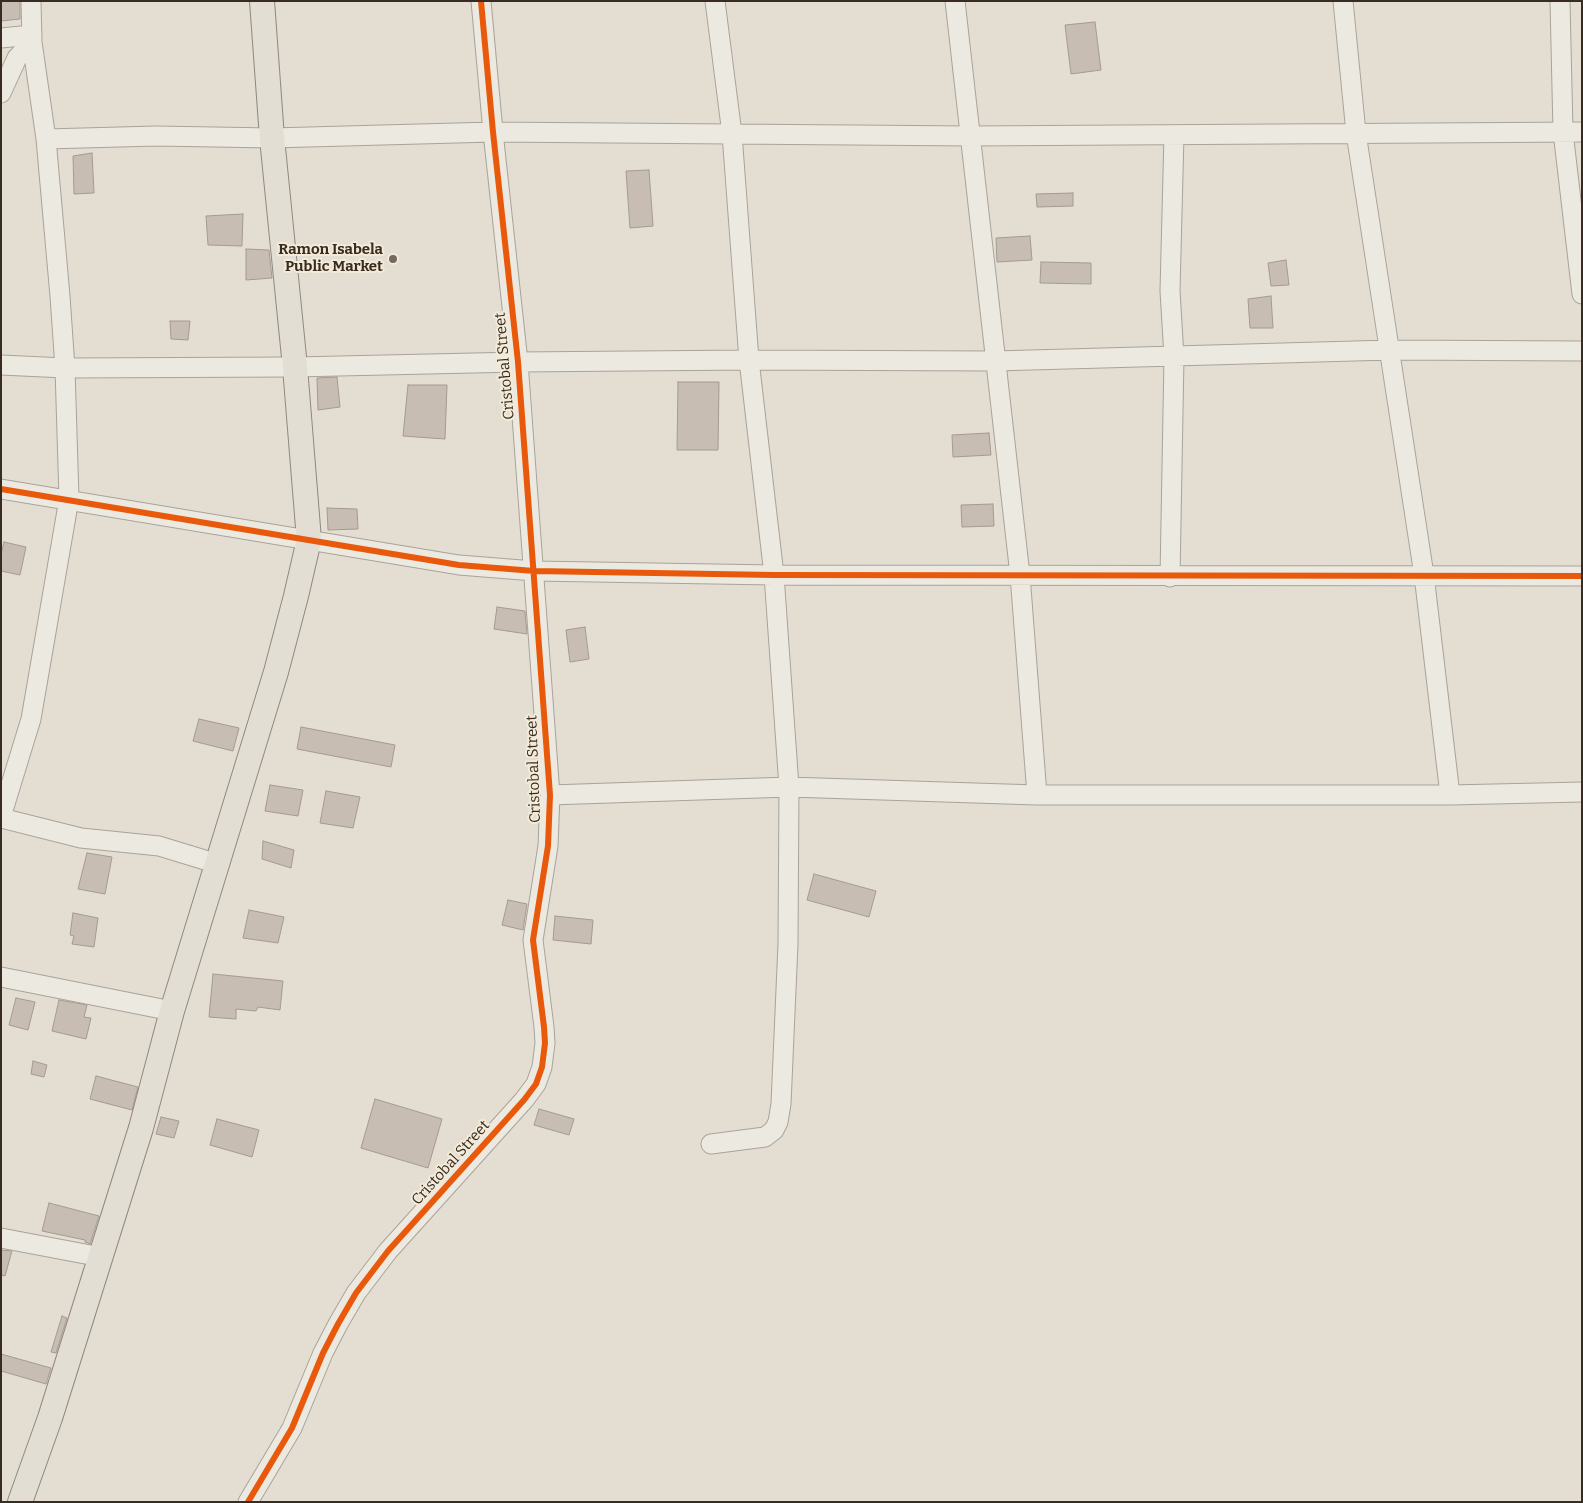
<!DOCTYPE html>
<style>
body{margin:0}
#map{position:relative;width:1583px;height:1503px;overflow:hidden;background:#e3ddd2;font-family:Bitter,serif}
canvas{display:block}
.frame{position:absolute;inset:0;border:2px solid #382c22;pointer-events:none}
</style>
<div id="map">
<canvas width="1583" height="1503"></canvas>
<div class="frame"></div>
</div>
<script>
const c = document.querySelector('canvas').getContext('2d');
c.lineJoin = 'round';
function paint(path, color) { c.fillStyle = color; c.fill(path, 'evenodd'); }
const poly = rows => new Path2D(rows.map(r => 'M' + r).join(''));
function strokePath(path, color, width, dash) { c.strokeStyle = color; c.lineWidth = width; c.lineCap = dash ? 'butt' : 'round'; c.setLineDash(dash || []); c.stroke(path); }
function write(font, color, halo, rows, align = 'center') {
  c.font = font + ' Bitter,serif'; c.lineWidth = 4; c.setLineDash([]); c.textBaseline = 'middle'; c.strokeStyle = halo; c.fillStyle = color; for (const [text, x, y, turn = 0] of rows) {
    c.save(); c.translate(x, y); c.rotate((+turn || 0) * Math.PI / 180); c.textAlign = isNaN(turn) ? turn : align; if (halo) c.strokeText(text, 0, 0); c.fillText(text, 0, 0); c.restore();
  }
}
const building = poly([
 [1,1,20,1,20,19,1,21,1,1],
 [1095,22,1101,70,1071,74,1065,25,1095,22],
 [92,153,94,193,74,194,73,156,92,153],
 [649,170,653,226,630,228,626,171,649,170],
 [1073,193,1073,206,1037,207,1036,194,1073,193],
 [243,214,242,246,208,245,206,216,243,214],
 [1030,236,1032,260,997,262,996,238,1030,236],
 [246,249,269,250,272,278,246,280,246,249],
 [1286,260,1289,285,1271,286,1268,263,1286,260],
 [1041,262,1091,263,1091,284,1040,283,1041,262],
 [1271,296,1273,328,1250,328,1248,299,1271,296],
 [170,321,190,321,188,340,171,339,170,321],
 [337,377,340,407,318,410,317,378,337,377],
 [678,382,719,382,718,450,677,450,678,382],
 [408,385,447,385,445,439,403,436,408,385],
 [989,433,991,455,953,457,952,435,989,433],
 [993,504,994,526,962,527,961,505,993,504],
 [327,508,357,509,358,529,328,530,327,508],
 [4,542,26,547,20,575,1,571,1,554,4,542],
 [497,607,525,611,527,634,494,629,497,607],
 [585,627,589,659,570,662,566,630,585,627],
 [199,719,239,728,233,751,193,741,199,719],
 [301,727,395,745,391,767,297,749,301,727],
 [270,785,303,790,298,816,265,811,270,785],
 [326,791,360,797,353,828,320,823,326,791],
 [263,841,294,850,291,868,262,859,263,841],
 [87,853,112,857,105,894,78,889,87,853],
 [814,874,876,891,869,917,807,900,814,874],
 [508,900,527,904,523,930,502,925,508,900],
 [249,910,284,917,278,943,243,938,249,910],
 [73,913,98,918,94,947,72,944,74,936,70,935,73,913],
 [555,916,593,920,591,944,553,940,555,916],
 [213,974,283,981,280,1010,258,1007,256,1011,236,1009,236,1019,209,1017,213,974],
 [16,998,35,1002,28,1030,9,1025,16,998],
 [59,1000,87,1005,84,1017,91,1018,86,1039,52,1031,59,1000],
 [33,1061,47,1065,44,1077,31,1074,33,1061],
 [96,1076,138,1087,132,1110,90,1099,96,1076],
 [375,1099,442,1119,428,1168,361,1148,375,1099],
 [539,1109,574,1119,569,1135,534,1125,539,1109],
 [161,1117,179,1121,174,1138,156,1134,161,1117],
 [217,1119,259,1130,252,1157,210,1145,217,1119],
 [49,1203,99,1216,90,1244,85,1242,85,1240,42,1231,49,1203],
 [1,1250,12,1251,5,1276,1,1275,1,1250],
 [62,1316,67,1318,56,1353,51,1352,62,1316],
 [1,1354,51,1368,46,1384,1,1371,1,1354]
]);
paint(building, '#c7bdb3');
strokePath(building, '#a49a91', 1);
const minor = poly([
 [955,1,1020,575,1037,795],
 [1343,1,1356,133,1424,575,1450,795],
 [1560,1,1563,132,1582,294],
 [1,38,32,35],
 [1,93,17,58,32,42],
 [46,139,156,136,272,138,493,132,971,136,1582,132],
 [1,365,65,368,295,367,518,362,749,360,995,361,1390,350,1582,351],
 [1,489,459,565,534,571,774,575,1582,576],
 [1170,577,1174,357,1170,291,1174,135],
 [550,795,789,787,1037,795,1450,795,1582,792],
 [1,817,31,719,69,499,65,368,60,296,46,139,32,42,31,1],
 [1,818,81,838,159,846,218,864],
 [1,977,172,1011],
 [711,1144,765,1137,774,1130,778,1122,781,1104,788,944,789,787,774,575,749,360,732,134,715,1],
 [1,1238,101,1257],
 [248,1502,292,1428,323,1353,338,1324,356,1293,388,1251,524,1100,536,1084,542,1067,545,1043,544,1027,533,940,548,846,550,795,518,362,493,132,481,1]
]);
const major = poly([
 [20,1502,50,1418,141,1128,172,1011,276,672,296,596,309,540,295,367,272,138,262,1]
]);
strokePath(minor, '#a9a39a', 21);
strokePath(major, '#8e8881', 26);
strokePath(minor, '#ece9e1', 19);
strokePath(major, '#e3ded4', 24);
strokePath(poly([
 [1,489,459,565,534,571,774,575,1582,576],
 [248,1502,292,1428,323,1353,338,1324,356,1293,388,1251,524,1100,536,1084,542,1067,545,1043,544,1027,533,940,548,846,550,795,518,362,493,132,481,1]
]), '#e8590c', 6);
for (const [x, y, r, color] of [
 [393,259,5,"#746a60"]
]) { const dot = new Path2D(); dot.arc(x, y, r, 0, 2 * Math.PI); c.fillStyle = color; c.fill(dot); strokePath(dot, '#f3ead8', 2); }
write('bold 15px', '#382c22', '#f3ead8', [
 ["Ramon Isabela",383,250],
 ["Public Market",383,267]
], 'right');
write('15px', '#382c22', '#f3ead8', [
 ["Cristobal Street",505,366,-95],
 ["Cristobal Street",534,769,-92],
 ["Cristobal Street",451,1163,-48]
]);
</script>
